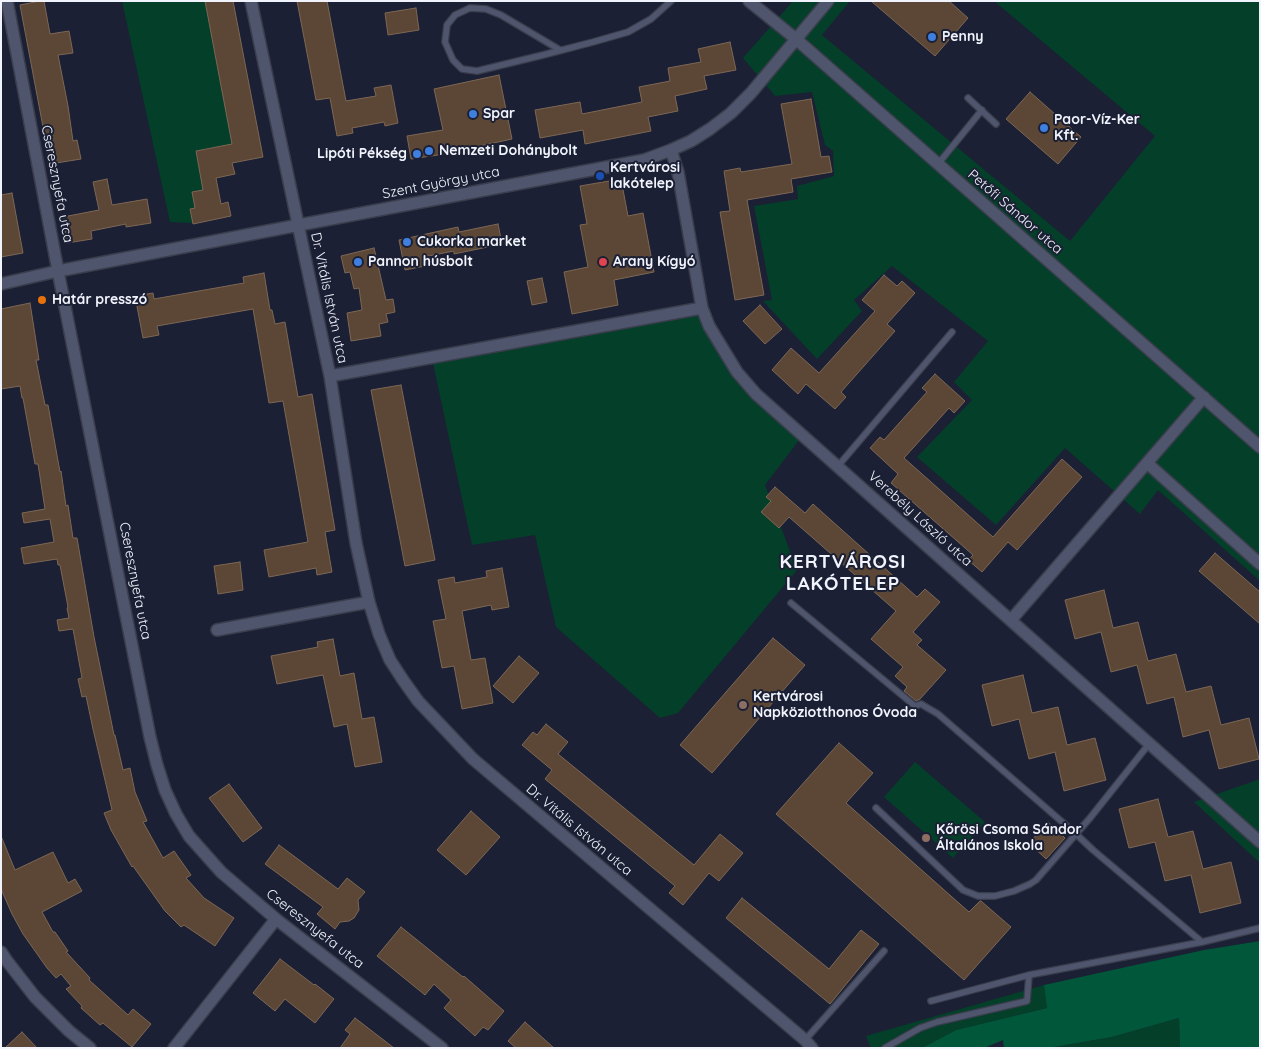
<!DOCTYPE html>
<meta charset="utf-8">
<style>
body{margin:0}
#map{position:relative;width:1261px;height:1049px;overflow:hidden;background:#1b2034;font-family:Quicksand,sans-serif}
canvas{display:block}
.frame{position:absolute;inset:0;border:2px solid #f1f4fc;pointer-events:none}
</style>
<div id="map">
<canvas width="1261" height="1049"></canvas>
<div class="frame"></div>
</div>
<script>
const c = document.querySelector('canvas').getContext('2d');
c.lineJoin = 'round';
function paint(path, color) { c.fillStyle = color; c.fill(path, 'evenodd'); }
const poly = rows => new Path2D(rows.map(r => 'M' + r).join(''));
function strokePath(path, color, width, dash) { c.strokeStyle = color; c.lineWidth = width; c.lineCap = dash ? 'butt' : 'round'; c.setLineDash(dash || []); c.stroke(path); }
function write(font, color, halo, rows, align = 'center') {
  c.font = font + ' Quicksand,sans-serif'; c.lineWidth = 4; c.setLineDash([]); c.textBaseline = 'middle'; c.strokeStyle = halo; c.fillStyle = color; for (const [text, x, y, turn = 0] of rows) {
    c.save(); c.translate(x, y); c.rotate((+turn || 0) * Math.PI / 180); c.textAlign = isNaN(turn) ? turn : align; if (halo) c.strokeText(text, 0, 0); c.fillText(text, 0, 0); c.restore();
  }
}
paint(poly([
 [122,1,205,1,233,149,214,147,196,151,203,190,192,192,195,208,190,209,193,223,170,222],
 [793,1,850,1,822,35,1070,241,1155,136,994,1,1260,1,1260,581,1158,490,1140,514,1065,448,996,525,917,457,972,400,954,382,988,341,892,266,854,300,862,311,817,359,763,301,772,300,754,206,798,199,797,186,834,176,833,151,825,145,812,92,775,96,743,58],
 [707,301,726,351,749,383,806,431,765,485,797,570,678,713,660,718,556,627,535,535,472,545,431,354],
 [915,762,985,822,953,858,884,797],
 [1260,779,1260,863,1194,802],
 [1044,985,1047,1008,956,1030,922,1048,871,1048,866,1036],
 [1179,1018,1180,1048,1048,1048,1112,1037]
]), '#043f29');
paint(poly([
 [1260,941,1260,1048,1180,1048,1179,1018,1112,1037,1048,1048,1004,1048,1003,1040,984,1048,922,1048,956,1030,1047,1008,1044,985,1204,950]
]), '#00573a');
const building = poly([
 [40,1,44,1,50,34,69,31,73,53,58,55,68,106,73,141,77,140,81,159,50,164,20,5,40,1],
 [205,1,233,1,263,157,232,163,235,174,216,178,221,204,228,202,231,216,193,224,190,209,195,208,192,192,203,190,196,151,232,144,205,1],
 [297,1,327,1,346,101,376,96,374,88,391,85,398,123,385,126,384,122,352,128,353,133,337,136,330,98,316,100,297,1],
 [871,1,949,1,968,18,935,56,871,1],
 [416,8,419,30,388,35,385,13,416,8],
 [730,42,736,70,704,76,707,89,675,96,678,111,648,117,651,131,585,144,583,130,540,138,535,110,580,102,582,114,642,102,639,87,670,81,668,68,701,62,698,49,730,42],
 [499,75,512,139,438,155,411,159,407,136,443,130,434,89,499,75],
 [1030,92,1081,137,1058,164,1006,119,1030,92],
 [811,99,821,157,829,156,832,172,791,179,793,192,747,200,764,295,735,300,720,212,730,211,724,171,740,168,741,172,792,164,781,104,811,99],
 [107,179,112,205,147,199,151,223,126,227,126,224,91,231,92,239,67,243,63,217,99,210,93,182,107,179],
 [621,179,628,216,643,213,654,272,614,280,618,305,572,314,564,272,588,267,580,225,587,224,580,186,621,179],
 [12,193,23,253,1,257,1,195,12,193],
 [498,224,502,244,454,254,454,251,423,257,425,266,405,270,399,240,458,227,459,232,498,224],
 [374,248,386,300,393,299,395,312,386,314,388,322,379,324,381,336,351,341,347,313,362,310,359,288,354,289,350,272,345,273,341,256,374,248],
 [264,273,270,310,272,310,275,324,285,322,298,397,312,394,335,530,325,532,332,572,317,575,316,568,269,577,264,550,308,542,283,401,269,403,253,309,157,326,159,335,143,338,135,296,153,293,154,299,244,283,243,277,264,273],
 [884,275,897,286,902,281,915,293,887,324,895,331,841,392,846,397,835,409,806,384,798,394,772,370,791,348,819,373,875,311,862,300,884,275],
 [542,278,547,302,532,305,527,281,542,278],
 [30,303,39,360,36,360,45,405,48,405,60,472,61,471,66,506,68,505,73,538,77,538,94,637,114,735,115,735,123,770,130,768,135,792,147,821,143,822,163,858,174,851,191,875,186,878,204,898,234,918,215,946,184,925,181,927,165,911,133,866,132,867,111,830,104,813,112,810,93,729,86,696,82,697,78,679,82,678,73,629,59,631,57,620,69,618,67,608,68,607,60,565,58,565,57,559,24,564,21,548,54,542,50,519,24,523,22,513,45,509,38,464,35,464,23,398,22,398,20,386,1,389,1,309,30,303],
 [760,305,782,329,765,344,743,321,760,305],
 [935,374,965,401,954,413,949,408,904,458,993,537,1062,459,1082,477,1017,550,1008,542,982,572,968,560,973,555,891,483,898,474,870,448,880,437,884,440,927,392,922,388,935,374],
 [401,385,435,560,405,566,371,390,401,385],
 [775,487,805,513,813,504,917,597,925,589,940,602,913,632,922,640,917,645,946,670,920,699,916,701,904,691,907,687,895,676,903,667,871,639,896,611,789,517,779,528,761,512,771,501,766,497,775,487],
 [1215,553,1260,592,1260,624,1199,571,1215,553],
 [240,562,243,590,218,594,214,566,240,562],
 [502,568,509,607,492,610,491,605,462,611,471,660,485,658,493,703,462,709,454,666,442,668,433,621,446,619,438,580,454,577,455,583,487,577,486,571,502,568],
 [1104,590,1113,628,1138,622,1148,661,1176,654,1186,692,1211,686,1221,725,1249,718,1259,759,1219,769,1209,730,1183,737,1174,697,1147,704,1137,665,1111,672,1101,632,1075,639,1065,600,1104,590],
 [773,638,805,665,712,773,680,745,773,638],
 [333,639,340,676,354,673,362,719,374,717,382,762,355,767,347,724,334,727,323,675,277,684,271,656,318,647,317,642,333,639],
 [519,656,539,673,513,703,493,686,519,656],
 [1023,675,1032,713,1058,707,1067,745,1095,738,1106,780,1064,791,1055,752,1029,759,1019,719,992,726,982,685,1023,675],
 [546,724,568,742,558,754,694,865,720,834,743,853,719,881,709,873,683,905,669,893,675,886,545,779,552,770,522,745,533,732,537,735,546,724],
 [839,743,873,773,846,803,969,912,980,901,981,901,1011,927,964,980,776,814,839,743],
 [229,784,262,828,243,842,209,798,229,784],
 [1158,799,1168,837,1193,831,1203,869,1231,862,1241,903,1200,913,1191,875,1165,881,1155,842,1129,848,1119,809,1158,799],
 [471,811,500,837,466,875,437,850,471,811],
 [1048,822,1065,838,1046,859,1029,843,1048,822],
 [1,836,15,870,53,852,68,883,75,879,82,891,42,912,53,932,55,932,68,951,66,952,90,978,89,980,128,1015,133,1009,151,1024,132,1047,103,1023,100,1025,81,1008,82,1006,66,989,71,986,61,974,56,978,47,968,23,934,12,914,1,889,1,836],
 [279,845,338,889,347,878,365,892,358,900,359,910,354,918,349,921,340,922,335,929,317,914,323,907,265,864,279,845],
 [742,898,829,969,861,930,879,944,830,1004,726,918,742,898],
 [401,927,463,977,464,976,504,1011,488,1030,483,1027,475,1036,444,1008,451,1000,434,984,425,995,377,956,401,927],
 [280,959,314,985,315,984,334,999,315,1023,285,999,275,1011,253,993,280,959],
 [355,1018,394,1048,340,1048,350,1034,345,1030,355,1018],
 [525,1022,554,1048,516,1048,508,1041,525,1022],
 [22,1032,37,1048,5,1048,22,1032]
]);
paint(building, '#5c4736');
strokePath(building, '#7d6755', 1);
const service = poly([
 [560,50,501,15,486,9,470,8,455,15,447,25,445,42,453,60,462,69,477,71,543,55,593,42,628,32,651,19,671,1],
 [968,98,996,124],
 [938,164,982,110],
 [838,466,952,332],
 [791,603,915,706,921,704,938,714,1076,834,1093,850,1202,942],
 [876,808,963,890,978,896,995,896,1014,891,1030,884,1036,880,1090,818,1149,744],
 [931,1001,1029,975,1202,942,1260,928],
 [805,1040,884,951],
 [885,1048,920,1028,937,1022,1027,1001,1029,975]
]);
const minor = poly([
 [7,1,58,271,150,737,157,765,165,790,176,814,189,836,221,872,276,919,442,1048],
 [251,1,330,376,356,543,369,602,379,634,390,660,403,680,418,701,473,759,805,1040,812,1048],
 [749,1,796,39,1260,447],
 [671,150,678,172,702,308,709,326,737,372,756,394,1260,842],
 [1,284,58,271,299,225,644,160,671,150,691,141,710,129,731,113,751,93,828,1],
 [330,376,702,308],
 [1147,463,1260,564],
 [1011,620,1204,397],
 [217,630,369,602],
 [1,952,7,961,35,997,69,1031,90,1048],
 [174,1048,276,919]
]);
strokePath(service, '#3a3d4c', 8);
strokePath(minor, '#3a3d4c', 14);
strokePath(service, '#4e556c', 5.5);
strokePath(minor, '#4e556c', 11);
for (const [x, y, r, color] of [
 [932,37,5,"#3f7fe0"],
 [473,114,5,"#3f7fe0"],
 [1044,128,5,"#3f7fe0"],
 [429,151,5,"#3f7fe0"],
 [417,154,5,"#3f7fe0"],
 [600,176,5,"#1a4fb4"],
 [407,242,5,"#3f7fe0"],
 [358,262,5,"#3f7fe0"],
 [603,262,5,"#e0444e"],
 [42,300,5,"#e8710a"],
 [743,705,5,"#8d6e63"],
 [926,838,5,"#8d6e63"]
]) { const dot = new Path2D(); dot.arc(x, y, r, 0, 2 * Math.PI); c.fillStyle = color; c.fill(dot); strokePath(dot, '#1b2034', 2); }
write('bold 14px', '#f1f4fc', '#1b2034', [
 ["Penny",942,37],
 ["Spar",483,114],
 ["Paor-Víz-Ker",1054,120],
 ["Kft.",1054,136],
 ["Nemzeti Dohánybolt",439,151],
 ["Lipóti Pékség",407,154,"right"],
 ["Kertvárosi",610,168],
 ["lakótelep",610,184],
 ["Cukorka market",417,242],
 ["Pannon húsbolt",368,262],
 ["Arany Kígyó",613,262],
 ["Határ presszó",52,300],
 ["Kertvárosi",753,697],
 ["Napköziotthonos Óvoda",753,713],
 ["Kőrösi Csoma Sándor",936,830],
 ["Általános Iskola",936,846]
], 'left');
write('14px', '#f1f4fc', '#1b2034', [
 ["Szent György utca",441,183,-11],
 ["Cseresznyefa utca",57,184,79],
 ["Petőfi Sándor utca",1015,212,41],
 ["Dr. Vitális István utca",329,298,78],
 ["Verebély László utca",920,519,42],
 ["Cseresznyefa utca",135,581,79],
 ["Dr. Vitális István utca",579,830,40],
 ["Cseresznyefa utca",315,929,38]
]);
c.letterSpacing = '1px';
write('bold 19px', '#f1f4fc', '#1b2034', [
 ["KERTVÁROSI",843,562],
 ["LAKÓTELEP",843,584]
]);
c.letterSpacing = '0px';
</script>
